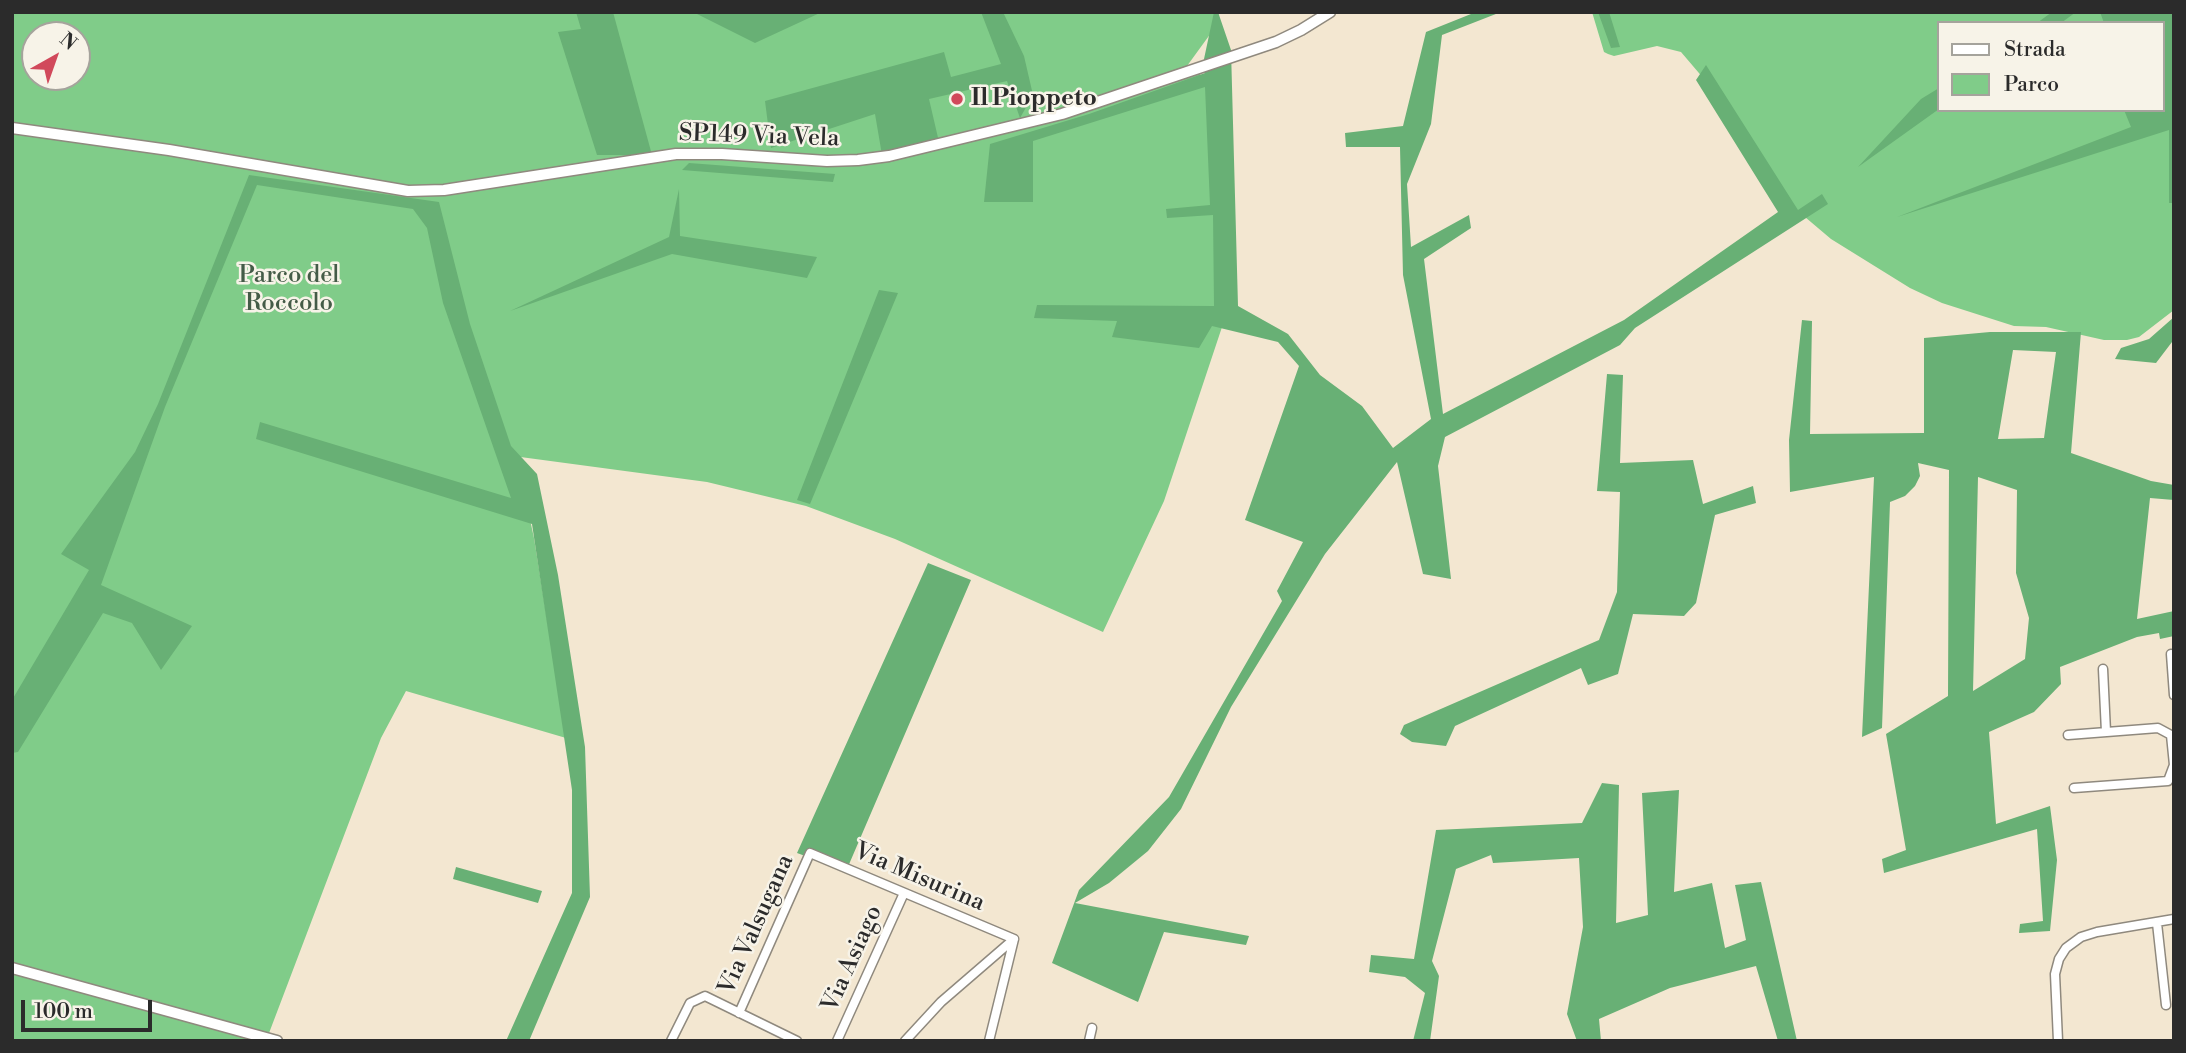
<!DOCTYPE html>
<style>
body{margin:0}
#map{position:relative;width:2186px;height:1053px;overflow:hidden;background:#f3e7d1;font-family:"Libre Bodoni",serif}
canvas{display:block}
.frame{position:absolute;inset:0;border:14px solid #2b2b2b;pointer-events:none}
.legend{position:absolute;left:1937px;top:21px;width:228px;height:91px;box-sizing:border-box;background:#f7f3e8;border:2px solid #a5a39c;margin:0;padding:9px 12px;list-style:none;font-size:21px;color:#2b2b2b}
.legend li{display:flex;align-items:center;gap:14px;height:35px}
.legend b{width:35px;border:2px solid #a5a39c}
.north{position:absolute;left:21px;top:21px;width:70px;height:70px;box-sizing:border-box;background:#f7f3e8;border:2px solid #a5a39c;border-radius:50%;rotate:40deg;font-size:19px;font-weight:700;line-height:28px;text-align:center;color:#2b2b2b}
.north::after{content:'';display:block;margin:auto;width:24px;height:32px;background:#d1495b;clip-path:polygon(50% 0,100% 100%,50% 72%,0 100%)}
.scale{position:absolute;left:21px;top:1000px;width:131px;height:32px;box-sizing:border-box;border:4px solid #2b2b2b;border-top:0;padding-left:9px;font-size:21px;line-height:24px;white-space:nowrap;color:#2b2b2b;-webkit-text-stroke:5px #f7f3e8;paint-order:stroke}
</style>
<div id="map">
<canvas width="2186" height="1053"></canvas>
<div class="frame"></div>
<ul class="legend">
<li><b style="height:9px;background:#fff"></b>Strada</li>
<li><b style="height:19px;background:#80cc89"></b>Parco</li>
</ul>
<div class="north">N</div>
<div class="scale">100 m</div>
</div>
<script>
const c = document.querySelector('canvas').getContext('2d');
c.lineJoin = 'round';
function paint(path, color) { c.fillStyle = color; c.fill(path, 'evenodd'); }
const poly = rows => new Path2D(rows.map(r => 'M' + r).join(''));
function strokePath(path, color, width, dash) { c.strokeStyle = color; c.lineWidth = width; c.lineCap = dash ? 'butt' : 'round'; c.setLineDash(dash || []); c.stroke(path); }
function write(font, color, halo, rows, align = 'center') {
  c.font = font + ' "Libre Bodoni",serif'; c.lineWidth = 5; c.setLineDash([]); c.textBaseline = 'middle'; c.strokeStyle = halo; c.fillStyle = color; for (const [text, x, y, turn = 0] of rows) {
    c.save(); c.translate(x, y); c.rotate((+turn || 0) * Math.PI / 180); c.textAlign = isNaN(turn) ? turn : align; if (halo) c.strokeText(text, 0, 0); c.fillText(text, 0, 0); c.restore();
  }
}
paint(poly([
 [12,12,1218,12,1219,22,1187,66,1212,82,1228,309,1164,501,1103,632,895,539,806,506,707,482,513,456,519,470,534,538,566,738,406,691,381,738,266,1041,12,1041],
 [35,35,77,35,77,77,35,77],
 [1592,12,2174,12,2174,310,2139,337,2127,340,2104,340,2046,327,2014,326,1942,303,1910,288,1831,239,1792,206,1710,86,1681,52,1657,46,1614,56,1608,54,1604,52],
 [1939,23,2163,23,2163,110,1939,110]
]), '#80cc89');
paint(poly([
 [576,12,613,12,652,155,597,155,558,32,581,29],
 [686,12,822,12,755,43,695,13],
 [981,12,1003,12,1024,56,1033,95,1020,118,1007,81,929,99,939,142,882,155,875,114,771,148,765,101,944,52,951,77,1001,64],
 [1214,12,1218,12,1231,50,1238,306,1288,334,1320,375,1362,406,1393,448,1431,419,1403,275,1400,147,1346,147,1345,133,1403,126,1426,32,1476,12,1501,12,1442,35,1431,124,1407,184,1411,247,1469,215,1471,228,1424,259,1443,414,1624,320,1778,212,1696,80,1706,65,1798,210,1822,194,1828,204,1635,328,1620,345,1445,437,1438,466,1451,579,1423,574,1397,462,1325,554,1231,707,1181,809,1148,851,1109,883,1075,903,1249,936,1246,945,1164,932,1138,1002,1052,963,1079,890,1169,797,1282,601,1277,591,1303,542,1245,520,1299,366,1278,342,1212,326,1199,348,1112,337,1117,321,1034,318,1037,305,1214,306,1213,215,1167,218,1166,209,1210,205,1205,87,1033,141,1033,202,984,202,990,144,1089,114,1205,73,1204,59],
 [1598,12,1609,12,1620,47,1611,48],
 [2052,12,2076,12,2061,23,2037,23],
 [2100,12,2174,12,2174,203,2169,203,2169,130,1897,217,2131,127,2124,110,2163,110,2163,23,2104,23],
 [1939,88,1939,109,1858,167,1921,99],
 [689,163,835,174,833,182,682,170],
 [249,175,439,202,470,324,511,446,537,474,558,575,585,747,590,897,529,1041,506,1041,572,893,572,790,532,524,256,439,260,422,511,498,443,303,427,228,413,209,257,185,165,407,101,585,192,626,161,670,132,623,103,613,18,752,12,753,12,700,89,570,61,554,135,452,158,404],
 [679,189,680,236,817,257,807,278,672,254,510,311,669,237],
 [879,290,898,293,810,504,797,500],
 [2174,317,2172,342,2156,363,2115,359,2121,348,2149,339],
 [1802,320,1812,321,1810,434,1924,433,1924,338,1990,332,2081,332,2071,453,2151,481,2174,485,2174,500,2150,498,2137,619,2174,611,2174,636,2160,639,2159,633,2137,637,2060,667,2061,684,2034,712,1989,732,1996,824,2050,806,2057,860,2050,931,2019,933,2020,924,2043,921,2037,829,1884,873,1882,859,1906,850,1886,734,1948,696,1949,470,1918,463,1920,476,1915,486,1905,496,1890,502,1882,728,1862,737,1874,477,1790,492,1789,440],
 [2013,350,2056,352,2044,438,1998,439],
 [1978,477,2017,490,2016,573,2029,618,2025,659,1973,691],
 [1607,374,1623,375,1620,463,1693,460,1703,504,1753,486,1756,503,1715,515,1696,603,1684,616,1633,614,1618,674,1588,685,1581,668,1455,726,1446,746,1412,742,1400,734,1404,725,1599,640,1617,592,1620,492,1597,491],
 [928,563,971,580,847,869,810,853,808,857,797,853],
 [1602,783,1619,785,1616,923,1648,915,1642,793,1679,790,1674,892,1712,883,1725,948,1746,940,1735,885,1761,882,1797,1041,1778,1041,1756,966,1670,988,1599,1019,1601,1041,1577,1041,1567,1014,1583,927,1579,858,1493,863,1491,855,1456,869,1432,961,1439,976,1430,1041,1413,1041,1425,993,1405,977,1369,972,1371,955,1414,959,1436,830,1582,823],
 [456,867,542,891,538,903,453,879]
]), '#68b075');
const minor = poly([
 [2171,654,2174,695],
 [2103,669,2106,732],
 [2068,735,2158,728,2171,735,2174,765,2168,781,2074,788],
 [2157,923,2166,1005],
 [739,1013,810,853,1014,939],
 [671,1041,690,1003,705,996,797,1041],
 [837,1041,904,893],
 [905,1041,941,1002,1014,939],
 [989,1041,1014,939],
 [1089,1041,1092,1028],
 [2058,1041,2055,974,2059,959,2066,948,2081,937,2097,932,2174,919]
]);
const tertiary = poly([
 [12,128,169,150,408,191,444,190,676,154,722,154,827,161,858,160,889,156,1062,114,1276,42,1301,30,1330,12],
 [12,968,277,1041]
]);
strokePath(minor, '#8f897e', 11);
strokePath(tertiary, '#8f897e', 13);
strokePath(minor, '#fff', 8);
strokePath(tertiary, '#fff', 10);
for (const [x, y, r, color] of [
 [957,99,7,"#d1495b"]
]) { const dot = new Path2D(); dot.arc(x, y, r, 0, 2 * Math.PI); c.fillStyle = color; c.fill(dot); strokePath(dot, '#f7f3e8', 2.5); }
write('bold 24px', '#2b2b2b', '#f7f3e8', [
 ["Il Pioppeto",971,99]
], 'left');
write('24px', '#2b2b2b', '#f7f3e8', [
 ["SP149 Via Vela",759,137,2],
 ["Via Misurina",919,878,23],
 ["Via Valsugana",757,925,-66],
 ["Via Asiago",853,959,-66]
]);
write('24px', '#445b47', '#f7f3e8', [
 ["Parco del",289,276],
 ["Roccolo",289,304]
]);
</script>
